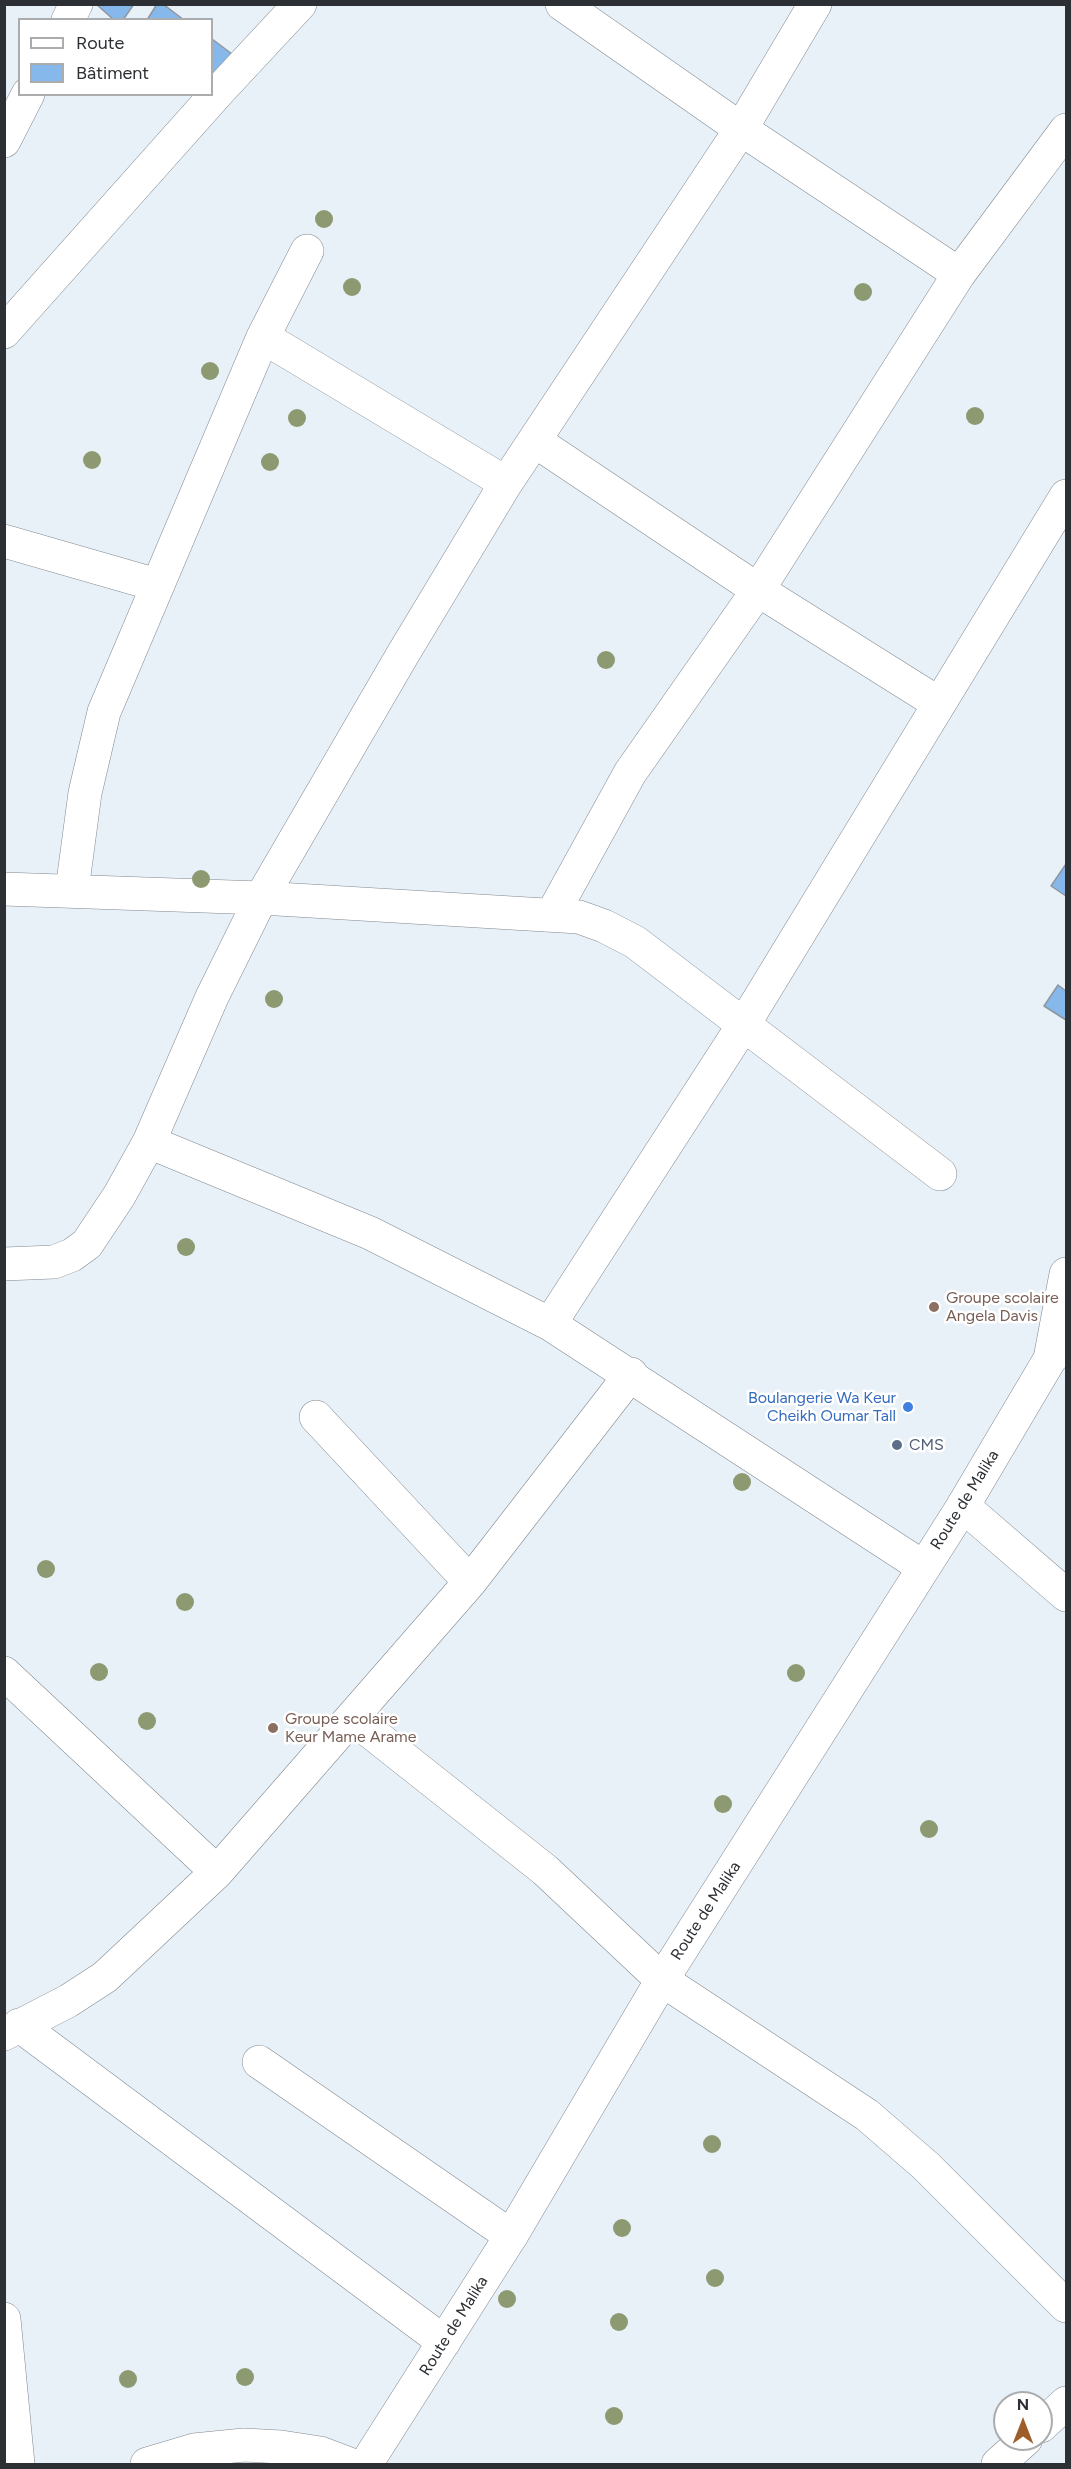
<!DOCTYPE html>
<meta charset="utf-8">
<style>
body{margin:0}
#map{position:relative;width:1071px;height:2469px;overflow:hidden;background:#e8f0f8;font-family:Figtree,sans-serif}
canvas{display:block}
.frame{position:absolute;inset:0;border:6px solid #2c2f33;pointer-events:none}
.legend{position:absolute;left:18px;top:18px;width:195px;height:78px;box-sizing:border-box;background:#fff;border:2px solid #abacad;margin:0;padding:8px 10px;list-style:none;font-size:18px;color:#2c2f33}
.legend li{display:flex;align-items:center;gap:12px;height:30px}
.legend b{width:30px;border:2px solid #abacad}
.north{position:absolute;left:993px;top:2391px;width:60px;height:60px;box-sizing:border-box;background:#fff;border:2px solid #abacad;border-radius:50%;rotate:0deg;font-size:16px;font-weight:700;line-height:24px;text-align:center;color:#2c2f33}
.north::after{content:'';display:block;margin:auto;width:21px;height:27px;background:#9e5d28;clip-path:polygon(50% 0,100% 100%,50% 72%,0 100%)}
</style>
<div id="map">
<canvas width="1071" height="2469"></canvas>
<div class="frame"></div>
<ul class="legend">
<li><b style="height:8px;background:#fff"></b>Route</li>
<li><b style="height:16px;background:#87b8eb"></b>Bâtiment</li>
</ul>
<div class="north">N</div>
</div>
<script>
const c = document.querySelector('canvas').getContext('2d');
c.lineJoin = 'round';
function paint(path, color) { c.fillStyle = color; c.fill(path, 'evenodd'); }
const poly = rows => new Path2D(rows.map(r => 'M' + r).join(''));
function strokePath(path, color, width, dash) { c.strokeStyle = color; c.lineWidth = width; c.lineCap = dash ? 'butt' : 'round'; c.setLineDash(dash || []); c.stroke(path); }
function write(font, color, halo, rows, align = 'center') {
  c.font = font + ' Figtree,sans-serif'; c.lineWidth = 5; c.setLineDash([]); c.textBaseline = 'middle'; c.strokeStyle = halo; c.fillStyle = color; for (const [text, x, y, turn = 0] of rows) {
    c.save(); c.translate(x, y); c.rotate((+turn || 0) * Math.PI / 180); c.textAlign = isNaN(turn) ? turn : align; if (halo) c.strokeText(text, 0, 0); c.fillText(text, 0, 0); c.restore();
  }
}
const building = poly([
 [96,4,134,4,123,20,114,20,96,4],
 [157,4,163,4,184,20,147,20,157,4],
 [212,39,236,57,212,86,212,39],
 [1066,864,1066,896,1051,886,1066,864],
 [1058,985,1066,991,1066,1020,1044,1006,1058,985]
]);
paint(building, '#87b8eb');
strokePath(building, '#8f969e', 1.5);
const minor = poly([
 [562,4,741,129,959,274],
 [68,20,76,4],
 [4,141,28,94],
 [4,332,218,92,300,4],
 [263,337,506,483],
 [535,441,758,590,938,703],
 [4,541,157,585],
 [4,889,261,898,579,917,604,926,635,942,940,1174],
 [72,890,85,793,104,712,263,337,307,251],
 [553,913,630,773,758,590,959,274,1066,130],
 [149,1142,370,1233,550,1324,923,1567],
 [4,1264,54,1262,72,1255,87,1244,119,1196,149,1142,212,997,261,898,403,654,506,483,741,129,815,4],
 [550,1324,744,1024,1066,496],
 [316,1417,470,1582],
 [963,1506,1066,1595],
 [4,1673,217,1872],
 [353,1718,545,1870,662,1980,867,2115,926,2166,1066,2306],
 [19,2025,444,2342],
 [4,2034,68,2001,105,1977,217,1872,470,1582,631,1374],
 [259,2062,511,2236],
 [4,2319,18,2464],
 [1041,2426,1066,2403],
 [147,2464,194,2450,244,2445,281,2447,320,2453,349,2464],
 [998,2464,1026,2439]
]);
const major = poly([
 [1050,1359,1066,1274],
 [366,2464,511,2236,662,1980,963,1506,1050,1359,1066,1343]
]);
strokePath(minor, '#828990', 34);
strokePath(major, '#828990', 34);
strokePath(minor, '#fff', 33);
strokePath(major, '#fff', 33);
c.fillStyle = '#8d9971';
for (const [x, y] of [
 [324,219],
 [352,287],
 [863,292],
 [210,371],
 [975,416],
 [297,418],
 [92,460],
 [270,462],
 [606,660],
 [201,879],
 [274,999],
 [186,1247],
 [742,1482],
 [46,1569],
 [185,1602],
 [99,1672],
 [796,1673],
 [147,1721],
 [723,1804],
 [929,1829],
 [712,2144],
 [622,2228],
 [715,2278],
 [507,2299],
 [619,2322],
 [245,2377],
 [128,2379],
 [614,2416]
]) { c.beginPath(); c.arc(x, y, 9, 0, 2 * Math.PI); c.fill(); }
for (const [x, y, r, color] of [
 [934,1307,6,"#8d6e63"],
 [908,1407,6,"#3f7fe0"],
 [897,1445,6,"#5c6f8a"],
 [273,1728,6,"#8d6e63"]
]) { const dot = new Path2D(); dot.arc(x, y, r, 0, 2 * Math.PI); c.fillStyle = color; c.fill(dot); strokePath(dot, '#fff', 2); }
write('16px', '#785e54', '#fff', [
 ["Groupe scolaire",946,1298],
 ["Angela Davis",946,1316],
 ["Groupe scolaire",285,1719],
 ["Keur Mame Arame",285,1737]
], 'left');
write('16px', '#366cbe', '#fff', [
 ["Boulangerie Wa Keur",896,1398],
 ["Cheikh Oumar Tall",896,1416]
], 'right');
write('16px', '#4e5e75', '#fff', [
 ["CMS",909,1445]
], 'left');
write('16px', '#2c2f33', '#fff', [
 ["Route de Malika",965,1500,-58],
 ["Route de Malika",706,1911,-57],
 ["Route de Malika",454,2326,-58]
]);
</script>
